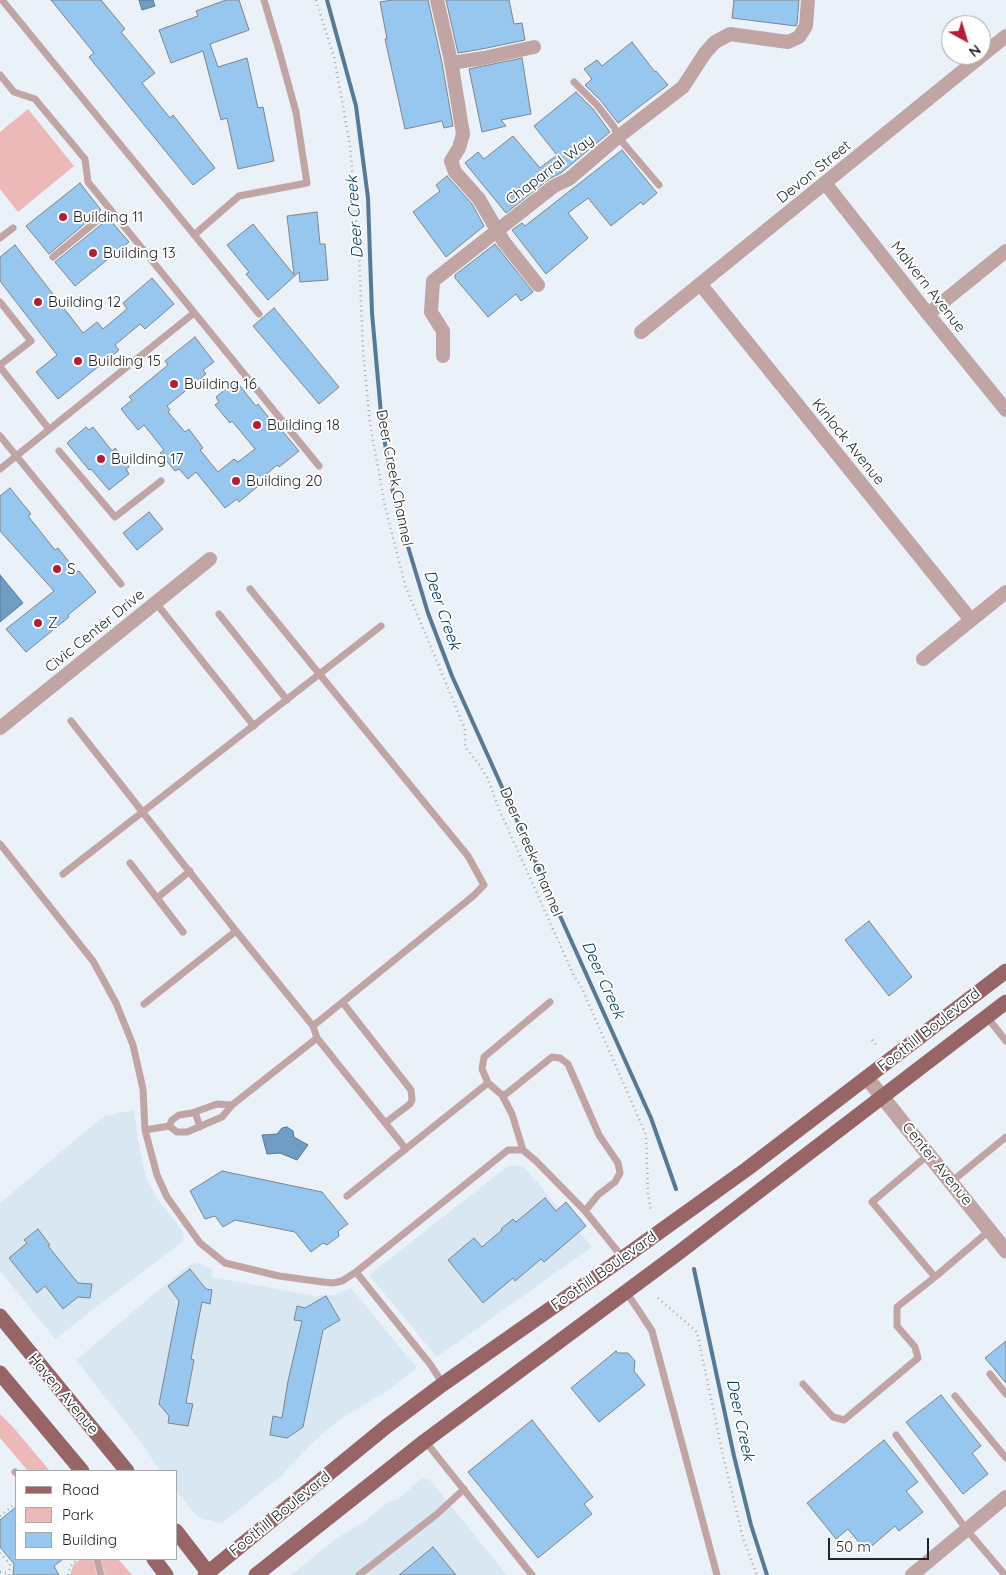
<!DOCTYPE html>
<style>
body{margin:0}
#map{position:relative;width:1006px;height:1575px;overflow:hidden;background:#eaf1f8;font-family:Quicksand,sans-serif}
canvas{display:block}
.legend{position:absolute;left:15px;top:1470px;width:162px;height:90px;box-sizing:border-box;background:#fff;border:1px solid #a7a8a9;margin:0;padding:6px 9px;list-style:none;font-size:15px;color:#232628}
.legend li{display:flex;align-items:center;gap:10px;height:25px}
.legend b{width:25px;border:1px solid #a7a8a9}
.north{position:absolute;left:941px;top:15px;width:50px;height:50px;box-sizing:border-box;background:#fff;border:1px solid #a7a8a9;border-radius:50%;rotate:141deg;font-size:14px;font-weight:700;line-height:20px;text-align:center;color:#232628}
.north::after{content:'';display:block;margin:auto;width:18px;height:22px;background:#b11e36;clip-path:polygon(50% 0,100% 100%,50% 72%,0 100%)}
.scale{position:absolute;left:828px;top:1538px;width:101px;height:22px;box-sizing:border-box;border:2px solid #232628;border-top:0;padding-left:6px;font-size:15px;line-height:18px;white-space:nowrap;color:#232628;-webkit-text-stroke:4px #fff;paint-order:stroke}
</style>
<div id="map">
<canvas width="1006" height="1575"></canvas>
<ul class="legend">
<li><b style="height:6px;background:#976565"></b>Road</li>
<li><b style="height:14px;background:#ecb9b8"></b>Park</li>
<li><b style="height:14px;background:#97c6ee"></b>Building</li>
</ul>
<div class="north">N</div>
<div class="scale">50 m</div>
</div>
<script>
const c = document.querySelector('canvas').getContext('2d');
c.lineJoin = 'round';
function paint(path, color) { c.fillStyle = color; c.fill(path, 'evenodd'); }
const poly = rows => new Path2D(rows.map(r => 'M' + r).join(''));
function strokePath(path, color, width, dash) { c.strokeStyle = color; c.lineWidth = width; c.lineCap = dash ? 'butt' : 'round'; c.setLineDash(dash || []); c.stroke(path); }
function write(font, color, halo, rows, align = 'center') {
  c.font = font + ' Quicksand,sans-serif'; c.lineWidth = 4; c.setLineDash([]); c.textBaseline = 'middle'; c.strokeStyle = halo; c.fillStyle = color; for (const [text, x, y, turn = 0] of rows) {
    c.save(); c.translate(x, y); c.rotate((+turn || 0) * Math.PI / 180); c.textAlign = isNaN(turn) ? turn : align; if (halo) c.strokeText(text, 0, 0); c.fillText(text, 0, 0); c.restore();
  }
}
paint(poly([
 [134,1110,140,1151,146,1178,158,1200,184,1233,183,1241,55,1339,0,1271,0,1203,104,1116],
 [508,1166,523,1166,592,1247,437,1357,369,1275],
 [199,1263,213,1270,211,1277,315,1296,334,1295,351,1288,417,1368,389,1390,345,1416,324,1432,303,1452,282,1475,222,1523,199,1518,176,1491,176,1471,160,1471,139,1439,76,1360,185,1268,192,1264],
 [421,1479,429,1479,507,1575,291,1575,334,1540,362,1523,390,1501,397,1500]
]), '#d9e7f3');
paint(poly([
 [28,109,74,166,18,212,0,189,0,132],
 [0,1414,13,1427,50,1471,28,1471,0,1438],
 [81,1559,93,1559,97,1575,70,1575,74,1564],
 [101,1559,118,1559,132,1575,105,1575]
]), '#ecb9b8');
const water = poly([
 [139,0,153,0,155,6,142,10,139,0],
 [0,575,23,603,0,622,0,575],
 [287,1127,293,1131,294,1137,308,1145,297,1160,280,1153,267,1154,262,1135,277,1134,282,1128,287,1127]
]);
paint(water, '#6f9dc4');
strokePath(water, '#587995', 1);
strokePath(poly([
 [327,0,356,106,368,198,372,313,382,425,394,499,409,550,428,613,452,676,651,1118,676,1189],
 [694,1269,734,1456,751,1525,767,1575]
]), '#587995', 4);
const building = poly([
 [51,0,101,0,125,29,121,32,155,73,142,83,170,118,173,115,215,168,193,185,89,57,94,53,51,0],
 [226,0,239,0,249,30,210,44,218,67,247,58,258,108,263,107,274,161,238,169,227,118,221,120,203,51,171,63,159,30,198,16,196,11,226,0],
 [392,0,428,0,442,63,453,126,444,128,442,121,405,129,385,39,387,39,380,2,392,0],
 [446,0,509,0,514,24,522,23,525,40,482,49,458,53,446,0],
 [734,0,799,0,797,24,796,26,732,18,734,0],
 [632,42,655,72,656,71,668,85,618,123,601,101,585,85,592,79,584,69,597,60,602,66,632,42],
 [522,58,531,114,501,120,506,126,482,132,469,69,522,58],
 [576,92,593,109,610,132,561,173,549,179,506,213,465,163,478,152,484,159,513,136,540,168,557,155,534,126,576,92],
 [622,150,657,193,643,205,641,202,611,226,588,198,568,213,588,238,546,274,512,230,522,223,525,226,622,150],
 [447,176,472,204,484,226,446,257,413,212,440,191,436,185,447,176],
 [80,183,101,210,49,254,26,226,80,183],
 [317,212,320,244,325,244,328,280,300,282,299,272,268,300,246,274,249,272,227,245,253,224,294,275,287,216,317,212],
 [108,219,110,222,111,221,129,242,75,286,55,262,108,219],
 [495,244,533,292,521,301,516,294,488,317,455,278,455,275,495,244],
 [15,245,83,333,97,322,103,329,127,309,123,303,152,278,174,304,145,329,140,324,115,345,119,350,58,399,36,372,57,355,0,281,0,257,15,245],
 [274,308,339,387,319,404,253,326,274,308],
 [195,337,214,362,203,370,206,374,167,406,170,410,168,412,185,432,189,429,203,448,200,450,218,472,234,459,238,462,255,449,232,421,230,423,215,405,219,402,216,397,236,381,256,406,258,404,277,428,279,427,299,451,279,467,277,465,255,484,257,487,239,502,237,499,225,508,196,472,188,479,179,469,175,471,160,453,164,450,144,425,138,430,121,409,132,400,129,397,168,365,165,361,195,337],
 [86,427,89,430,93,427,112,451,115,448,129,467,126,469,129,474,109,490,91,469,89,470,67,443,86,427],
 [10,488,31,514,28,516,55,550,58,548,77,572,79,571,96,592,68,615,69,617,26,652,6,629,54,591,0,531,0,496,10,488],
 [149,512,163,529,137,550,123,533,149,512],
 [869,921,912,977,889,996,845,940,869,921],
 [222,1171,322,1192,348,1224,338,1231,339,1236,327,1245,323,1243,311,1252,295,1232,235,1220,223,1227,215,1216,205,1219,190,1191,222,1171],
 [545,1198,556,1211,566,1202,586,1226,544,1262,541,1259,515,1281,513,1278,483,1303,448,1260,474,1238,482,1247,502,1230,501,1229,513,1219,516,1222,545,1198],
 [38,1229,50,1245,48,1246,78,1283,92,1284,90,1298,78,1297,63,1309,45,1286,37,1293,9,1258,27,1243,24,1240,38,1229],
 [190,1269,206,1289,212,1290,210,1304,202,1302,191,1359,194,1360,186,1403,193,1404,188,1426,168,1423,169,1416,159,1404,179,1301,168,1286,190,1269],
 [326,1296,340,1320,323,1330,303,1427,287,1438,270,1435,273,1416,282,1418,288,1381,302,1321,294,1320,297,1306,305,1308,326,1296],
 [1006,1341,1006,1383,985,1358,1006,1341],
 [616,1351,618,1353,628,1353,635,1361,634,1371,645,1385,599,1422,571,1388,616,1351],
 [941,1395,981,1446,972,1453,988,1474,963,1494,906,1422,941,1395],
 [532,1420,593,1497,584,1504,592,1514,538,1558,468,1472,532,1420],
 [884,1440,918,1482,906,1491,923,1512,899,1531,895,1526,866,1551,848,1529,836,1539,807,1503,884,1440],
 [16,1507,16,1559,63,1559,54,1566,59,1575,13,1575,14,1564,0,1547,0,1520,16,1507],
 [433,1547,456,1575,399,1575,433,1547]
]);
paint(building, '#97c6ee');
strokePath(building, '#7e858b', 1);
strokePath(poly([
 [316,0,334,57,350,145,359,254,363,350,370,424,385,506,405,585,465,729,465,747,478,763,487,777,499,809,574,976,581,986,646,1135,648,1194,651,1210],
 [872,1040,878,1047],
 [658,1298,697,1332,723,1456,743,1538,757,1575],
 [0,1516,16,1503],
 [0,1553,10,1564,9,1575],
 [0,1572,8,1573],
 [68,1575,70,1567,77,1559]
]), '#a4aaaf', 2.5, [1, 4]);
strokePath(poly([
 [2,0,259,314],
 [0,75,14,92,35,99,85,159,88,182,319,466],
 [574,82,597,105,614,127,618,137,659,185],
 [194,235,239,196,307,183,296,112,278,47,264,0],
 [0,238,13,228],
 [53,257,110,210],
 [0,302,31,341,0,365],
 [0,367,49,429],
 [0,436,121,584],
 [59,451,115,517,161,481],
 [0,469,194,313],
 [250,589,468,856,484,885,472,897,313,1026],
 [156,603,254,726],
 [219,614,287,700],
 [71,721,236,931,313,1026,317,1038,406,1149],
 [0,844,93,961,116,1003,133,1045,143,1089,145,1130,157,1175,167,1197,200,1243,225,1263,279,1276,323,1282,333,1283,342,1281,356,1272,508,1150,523,1150,536,1161,585,1211,623,1258],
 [130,863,183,932],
 [63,874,381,626],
 [157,898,190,871],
 [550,1002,484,1057,482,1069,488,1083,502,1095,506,1094,552,1057,560,1058,568,1064,599,1135,618,1163,620,1173,615,1182,598,1195,585,1211],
 [343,1003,411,1090,412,1100,410,1104,385,1123],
 [144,1004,236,931],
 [987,1017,1006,1041],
 [502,1095,512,1114,523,1150],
 [195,1112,200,1127],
 [169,1126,172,1120,179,1115,192,1113,217,1104,232,1105],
 [145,1130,169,1126,177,1132,187,1132,222,1117,232,1105,317,1038],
 [928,1155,872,1202,935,1277,990,1230],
 [951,1182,1006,1137],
 [347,1196,488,1083],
 [356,1272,430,1364,443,1384],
 [626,1292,641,1314,652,1331,717,1575],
 [990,1374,1006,1394],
 [803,1384,833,1417,844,1420,918,1358,915,1347,897,1326,897,1307,935,1277],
 [955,1396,1006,1458],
 [896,1435,967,1530,1005,1575],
 [425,1441,532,1575],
 [15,1472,16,1473],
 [97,1559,101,1575],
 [359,1575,437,1514,464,1489]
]), '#c1a4a4', 7);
strokePath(poly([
 [437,0,451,61,463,134,459,148,451,161,455,172,479,199,504,242,538,285],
 [451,63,484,58,534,47],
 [825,183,928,314,1006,410],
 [701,285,971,620],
 [928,314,1006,251],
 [641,332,1006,36],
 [443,356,443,331,431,312,433,281,554,186,569,179,618,137,683,87,705,53,715,42,730,34,788,42,799,37,806,26,808,0],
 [923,659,1006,592],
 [0,728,210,559],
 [912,1575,1006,1497]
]), '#c1a4a4', 14);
strokePath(poly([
 [867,1078,1006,1251]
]), '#c1a4a4', 15);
strokePath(poly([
 [0,1316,127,1471],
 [0,1373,82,1471],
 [176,1531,210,1575],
 [154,1559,166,1575],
 [205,1575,387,1426,443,1384,623,1258,747,1169,1006,971],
 [256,1575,425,1441,677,1254,1006,1002]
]), '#976565', 15);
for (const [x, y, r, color] of [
 [63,217,5,"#b11e36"],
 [93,253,5,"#b11e36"],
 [38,302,5,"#b11e36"],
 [78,361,5,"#b11e36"],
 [174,384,5,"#b11e36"],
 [257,425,5,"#b11e36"],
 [101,459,5,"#b11e36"],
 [236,481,5,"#b11e36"],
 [57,569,5,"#b11e36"],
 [38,623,5,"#b11e36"]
]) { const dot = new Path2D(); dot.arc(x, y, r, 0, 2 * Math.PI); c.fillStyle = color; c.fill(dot); strokePath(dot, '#fff', 2); }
write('15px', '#232628', '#fff', [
 ["Chaparral Way",550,170,-37],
 ["Devon Street",814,172,-39],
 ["Malvern Avenue",928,287,52],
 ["Kinlock Avenue",848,442,51],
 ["Deer Creek Channel",394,478,79],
 ["Civic Center Drive",95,631,-39],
 ["Deer Creek Channel",531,852,67],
 ["Foothill Boulevard",929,1030,-38],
 ["Center Avenue",937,1164,51],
 ["Foothill Boulevard",604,1271,-35],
 ["Haven Avenue",63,1394,50],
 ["Foothill Boulevard",280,1514,-39]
]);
write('15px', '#232628', '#fff', [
 ["Building 11",73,217],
 ["Building 13",103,253],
 ["Building 12",48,302],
 ["Building 15",88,361],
 ["Building 16",184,384],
 ["Building 18",267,425],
 ["Building 17",111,459],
 ["Building 20",246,481],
 ["S",67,569],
 ["Z",48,623]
], 'left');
write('italic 16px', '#043e63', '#fff', [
 ["Deer Creek",355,217,-94],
 ["Deer Creek",442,610,71],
 ["Deer Creek",603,980,66],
 ["Deer Creek",740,1420,78]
]);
</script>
